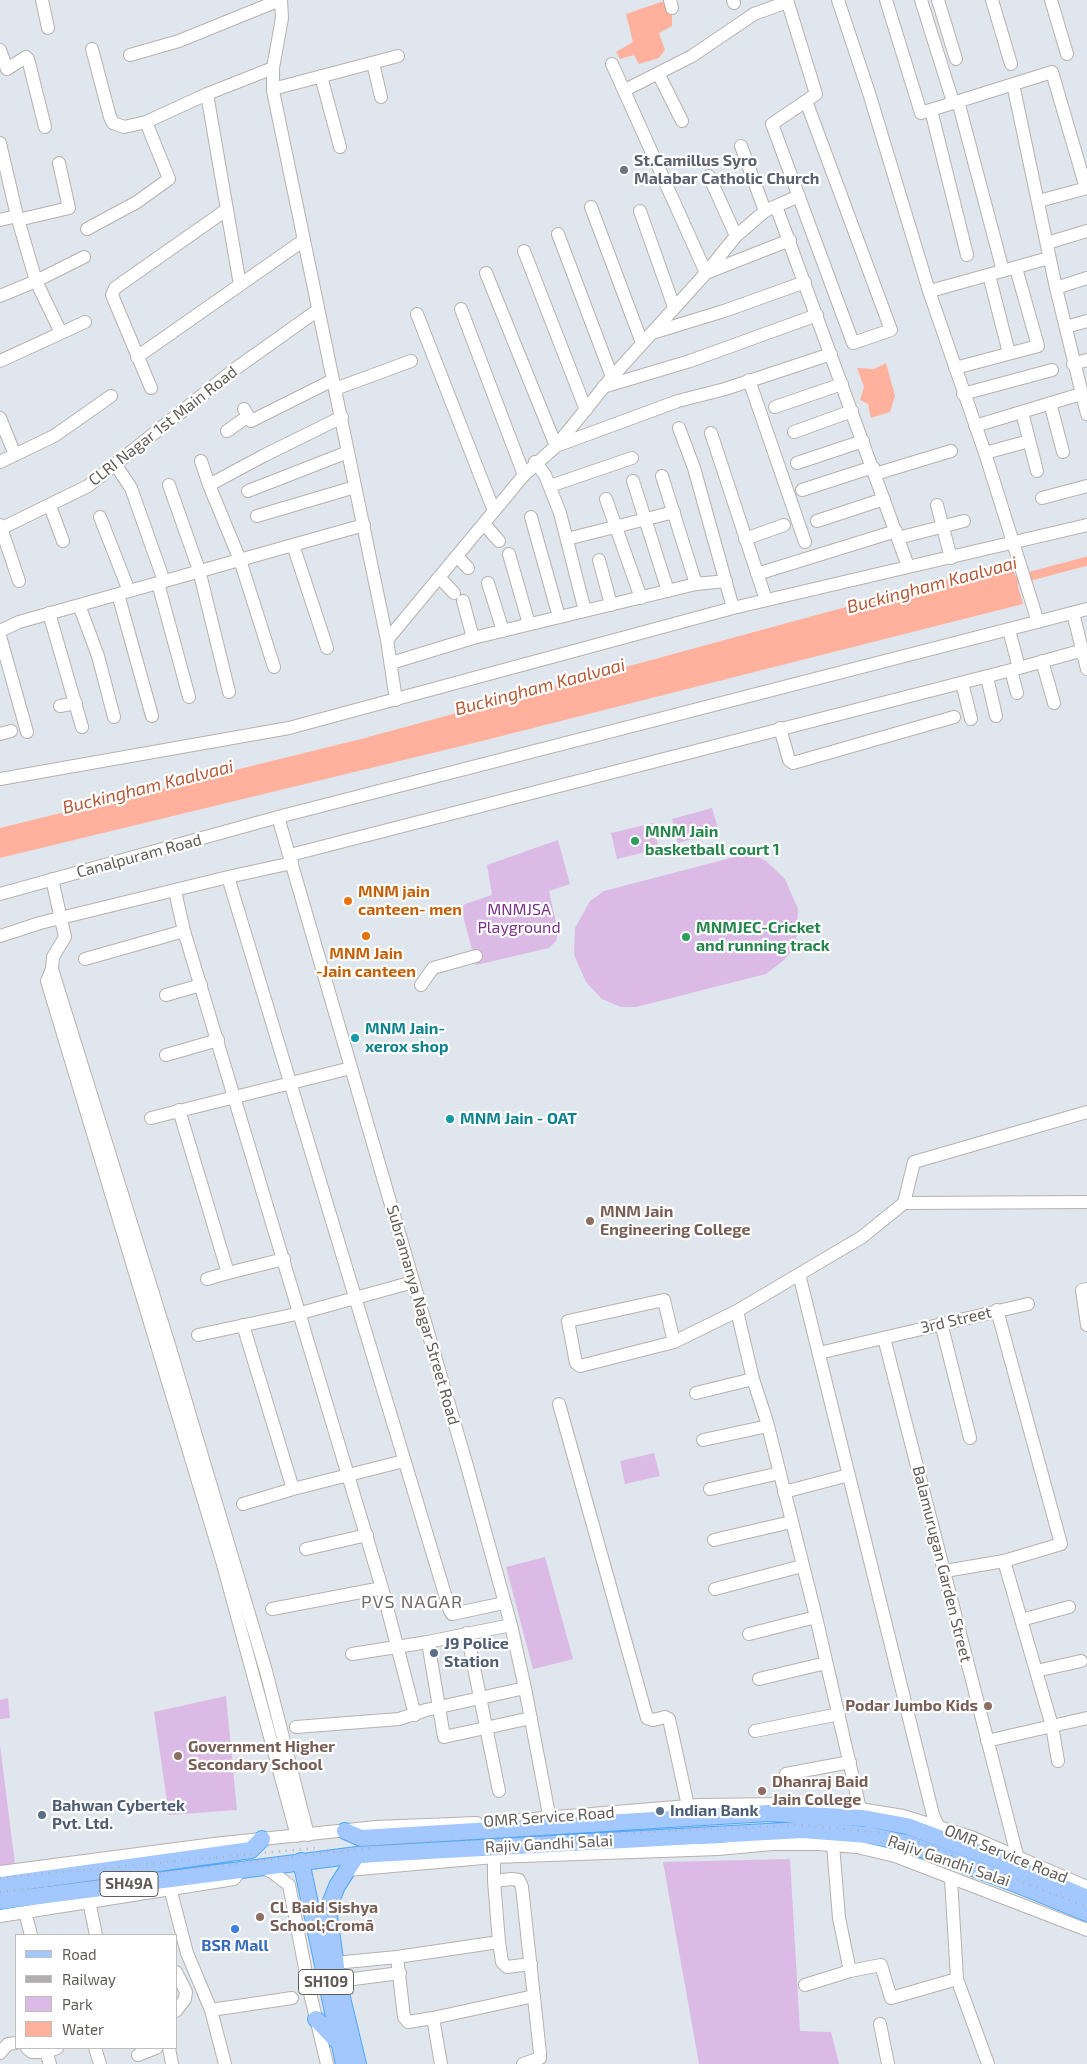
<!DOCTYPE html>
<meta charset="utf-8">
<style>
body{margin:0}
#map{position:relative;width:1087px;height:2064px;overflow:hidden;background:#e0e6ed;font-family:"Exo 2",sans-serif}
canvas{display:block}
.legend{position:absolute;left:15px;top:1934px;width:162px;height:115px;box-sizing:border-box;background:#fff;border:1px solid #c0bebd;margin:0;padding:6px 9px;list-style:none;font-size:15px;color:#625c59}
.legend li{display:flex;align-items:center;gap:10px;height:25px}
.legend b{width:25px;border:1px solid #c0bebd}
</style>
<div id="map">
<canvas width="1087" height="2064"></canvas>
<ul class="legend">
<li><b style="height:6px;background:#a3c8ff"></b>Road</li>
<li><b style="height:6px;background:#b0aeae"></b>Railway</li>
<li><b style="height:14px;background:#dcbae6"></b>Park</li>
<li><b style="height:14px;background:#ffb19e"></b>Water</li>
</ul>
</div>
<script>
const c = document.querySelector('canvas').getContext('2d');
c.lineJoin = 'round';
function paint(path, color) { c.fillStyle = color; c.fill(path, 'evenodd'); }
const poly = rows => new Path2D(rows.map(r => 'M' + r).join(''));
function strokePath(path, color, width, dash) { c.strokeStyle = color; c.lineWidth = width; c.lineCap = dash ? 'butt' : 'round'; c.setLineDash(dash || []); c.stroke(path); }
function write(font, color, halo, rows, align = 'center') {
  c.font = font + ' "Exo 2",sans-serif'; c.lineWidth = 4.5; c.setLineDash([]); c.textBaseline = 'middle'; c.strokeStyle = halo; c.fillStyle = color; for (const [text, x, y, turn = 0] of rows) {
    c.save(); c.translate(x, y); c.rotate((+turn || 0) * Math.PI / 180); c.textAlign = isNaN(turn) ? turn : align; if (halo) c.strokeText(text, 0, 0); c.fillText(text, 0, 0); c.restore();
  }
}
paint(poly([
 [712,808,719,832,678,843,672,819],
 [653,823,659,849,617,859,611,833],
 [558,840,570,884,549,891,558,932,556,941,549,948,476,965,461,908,465,904,492,895,487,865],
 [750,853,766,861,785,879,798,909,796,946,784,960,766,974,636,1007,621,1007,602,999,586,982,574,955,575,928,590,901,604,891],
 [654,1453,660,1476,625,1484,620,1461],
 [545,1557,573,1659,533,1669,506,1567],
 [226,1696,237,1810,169,1815,154,1712],
 [8,1698,10,1718,0,1719,0,1700],
 [0,1745,15,1864,0,1867],
 [790,1859,800,2031,831,2032,839,2064,699,2064,663,1862]
]), '#dcbae6');
paint(poly([
 [664,1,672,15,672,26,659,33,665,50,659,58,639,64,634,55,620,59,616,52,633,42,626,14],
 [886,363,895,396,890,412,871,418,868,404,860,400,864,387,857,368,874,369],
 [1011,562,1023,604,478,742,0,858,0,828,361,739]
]), '#ffb19e');
strokePath(poly([
 [1005,583,1087,561]
]), '#ffb19e', 9);
const minor = poly([
 [42,0,48,28],
 [281,0,282,18,273,68,273,91,387,640,396,700],
 [670,0,672,8],
 [733,0,734,3],
 [787,0,816,94,806,101,772,124,853,343,891,330,806,101],
 [838,0,869,93,929,291,985,453,1038,622],
 [886,0,921,113,1052,72,1086,188],
 [921,0,953,102],
 [938,0,956,59],
 [992,0,1011,64],
 [1051,0,1067,54],
 [92,49,110,117,113,123,124,127,146,122,207,94,273,68],
 [0,50,7,69,26,57,28,59,45,127],
 [130,55,179,41,280,0],
 [373,63,381,97],
 [612,64,706,273,790,240],
 [658,73,682,121],
 [321,76,340,147],
 [1013,84,1056,288,1087,414],
 [273,89,398,56],
 [625,90,692,56,754,14,787,2],
 [207,94,240,285],
 [958,101,1003,271],
 [931,110,967,255],
 [0,143,17,216,36,281,61,333],
 [741,146,765,211],
 [709,176,736,236],
 [1039,201,1087,188],
 [776,206,799,196],
 [591,207,642,343],
 [640,211,674,307],
 [0,220,17,216],
 [18,220,69,208,59,163],
 [87,229,137,202,169,179,146,122],
 [558,234,612,377],
 [1047,243,1087,231],
 [524,251,586,410],
 [486,273,556,446,678,401,725,389,831,354],
 [989,275,1009,353],
 [1056,288,1087,278],
 [930,291,1049,258],
 [0,296,36,281,84,257],
 [461,309,524,475],
 [417,314,494,511],
 [1066,327,1087,321],
 [652,333,724,311,805,282],
 [137,357,304,240],
 [0,361,85,322],
 [1073,364,1087,360],
 [955,368,1038,346,1016,268],
 [749,380,805,542],
 [603,387,690,361,817,315],
 [151,388,112,295,115,288,226,210],
 [335,389,411,361],
 [963,394,1052,370],
 [1050,403,1063,452],
 [775,407,842,384],
 [244,409,251,421,333,380],
 [1022,412,1037,471],
 [0,418,15,455],
 [975,426,1081,394],
 [679,428,694,468,733,608],
 [227,431,247,417],
 [794,432,852,411],
 [711,433,766,600],
 [985,453,1029,441],
 [201,461,209,485,240,560,274,667],
 [0,462,54,436,111,396],
 [535,462,545,475,560,513,585,611],
 [797,463,863,441],
 [115,464,131,488,164,581],
 [875,474,951,451],
 [662,476,696,584],
 [633,481,668,591],
 [169,485,199,570,229,692],
 [209,485,265,455,342,417],
 [550,486,632,458],
 [802,490,873,467],
 [248,491,348,452],
 [1042,498,1087,486],
 [606,499,641,598],
 [937,505,951,558],
 [50,506,63,541],
 [257,516,355,487],
 [100,517,129,591],
 [531,517,559,617],
 [817,521,884,499],
 [484,524,499,541],
 [0,525,19,581],
 [0,529,88,486,235,369,318,310],
 [898,538,964,521],
 [567,539,674,512],
 [745,539,784,525],
 [293,545,327,648],
 [509,554,529,624],
 [457,556,468,568],
 [599,560,611,605],
 [757,574,896,531],
 [439,577,454,593],
 [158,583,189,697],
 [488,583,503,631],
 [118,594,152,716],
 [463,601,473,638],
 [79,605,98,656,114,717],
 [49,613,82,727],
 [1073,613,1087,669],
 [0,631,19,622,364,525],
 [0,636,27,732],
 [387,640,524,475,556,446,612,377,706,273,736,236,765,211,776,206,908,566],
 [1042,661,1054,703],
 [391,663,473,638,696,584,726,581],
 [1019,668,1087,649],
 [1011,670,1017,693],
 [987,677,996,716],
 [962,683,971,719],
 [60,706,76,703],
 [780,728,789,760,793,763,954,717],
 [0,734,11,731],
 [0,779,289,728,733,608,1087,525],
 [278,817,467,1466,511,1625,525,1688,551,1825],
 [290,855,1019,668,1009,630],
 [228,877,292,863],
 [52,879,65,937,53,957,52,969,170,1348,266,1671,308,1835],
 [175,891,184,931,382,1588,415,1715],
 [0,894,278,817,1087,609],
 [0,936,40,923,228,877,450,1611,452,1614,457,1613,504,1603],
 [85,959,184,931],
 [52,969,47,981,222,1561,297,1836],
 [421,985,433,968,476,956],
 [166,995,201,985],
 [166,1055,218,1040],
 [179,1110,228,1273,284,1259],
 [151,1118,351,1068],
 [904,1203,1087,1202],
 [799,1274,933,1815,938,1826],
 [207,1279,228,1273],
 [1087,1289,1082,1290,1087,1325],
 [941,1323,970,1438],
 [243,1325,293,1489],
 [198,1335,301,1313,413,1282],
 [884,1338,1017,1855],
 [674,1342,664,1300,568,1321,576,1363,580,1366,674,1342,737,1311],
 [819,1353,1028,1304],
 [696,1393,753,1379],
 [559,1404,647,1718,653,1720,665,1717,669,1719,688,1806],
 [703,1440,768,1426],
 [710,1489,780,1473],
 [784,1492,849,1475],
 [243,1504,293,1489,404,1461],
 [714,1540,791,1522],
 [306,1549,367,1535],
 [945,1571,1004,1561,1061,1544,997,1310],
 [715,1589,802,1566],
 [272,1609,382,1588],
 [1021,1620,1069,1607],
 [467,1633,499,1791],
 [749,1634,816,1617],
 [428,1642,444,1737,531,1718],
 [352,1654,428,1642,511,1625],
 [1036,1671,1081,1661],
 [759,1679,826,1663],
 [296,1727,399,1719,426,1710,525,1688],
 [755,1731,839,1714],
 [987,1741,1052,1726,1004,1561],
 [1058,1761,1052,1726,1087,1718],
 [786,1774,850,1762],
 [860,1809,816,1617,767,1422,753,1379,737,1311,862,1237,904,1203,914,1162,1087,1112],
 [497,1822,699,1805,787,1804,860,1809,903,1816,971,1837,1087,1887],
 [494,1857,494,1881,512,1879,519,1880,522,1887,540,2053,540,2058,523,2064],
 [260,1867,272,1872,289,1885,309,1989,327,2064],
 [348,1870,494,1857,718,1849,772,1844,819,1844,857,1847,895,1856,1087,1930],
 [0,1872,214,1844,376,1827,477,1823],
 [951,1879,957,1979,988,2064],
 [170,1888,187,1953,211,2010,225,2064],
 [89,1901,96,1935],
 [25,1912,31,1935],
 [0,1916,234,1879,242,1868],
 [499,1942,502,1962,507,1967,531,1964],
 [397,1957,404,2017,408,2022,433,2018,441,2064],
 [335,1963,397,1957,499,1942,494,1881],
 [850,1971,881,1965,891,1998,957,1979],
 [176,1972,186,1992,185,1999,176,2011],
 [338,1981,400,1973],
 [805,1985,850,1971,839,1918,833,1845],
 [211,2010,292,1998],
 [433,2018,534,1996],
 [880,2024,888,2064],
 [27,2048,32,2052,46,2052,57,2048],
 [95,2048,100,2064],
 [169,2048,172,2064],
 [46,2052,50,2064],
 [0,2053,8,2044,16,2043],
 [138,2055,156,2048]
]);
const major = poly([
 [345,1831,361,1838,769,1813,863,1818,907,1826,1001,1861,1087,1898],
 [357,1855,337,1886,328,1909,338,1981,358,2064],
 [301,1861,344,2064],
 [0,1885,251,1850,262,1839],
 [0,1901,357,1855,802,1830,868,1835,906,1843,1011,1882,1087,1913],
 [316,2019,339,2043]
]);
strokePath(minor, '#b7b1ae', 14);
strokePath(major, '#4da7f8', 18);
strokePath(minor, '#fff', 12);
strokePath(major, '#a3c8ff', 16);
strokePath(poly([
 [0,1878,316,1848],
 [0,1892,417,1842,804,1825,901,1835,1087,1907]
]), '#b0aeae', 2.5, [1, 6]);
for (const [x, y, r, color] of [
 [624,170,5,"#6b7280"],
 [635,841,5,"#2e9e5b"],
 [348,901,5,"#e8710a"],
 [366,936,5,"#e8710a"],
 [686,937,5,"#2e9e5b"],
 [355,1038,5,"#0f9aa8"],
 [450,1119,5,"#0f9aa8"],
 [590,1221,5,"#8d6e63"],
 [434,1653,5,"#5c6f8a"],
 [988,1706,5,"#8d6e63"],
 [178,1756,5,"#8d6e63"],
 [762,1791,5,"#8d6e63"],
 [660,1811,5,"#5c6f8a"],
 [42,1815,5,"#5c6f8a"],
 [260,1917,5,"#8d6e63"],
 [235,1929,5,"#3f7fe0"]
]) { const dot = new Path2D(); dot.arc(x, y, r, 0, 2 * Math.PI); c.fillStyle = color; c.fill(dot); strokePath(dot, '#fff', 2); }
for (const [x, y, w] of [
 [129,1884,58],
 [326,1982,55]
]) { const box = new Path2D(); box.roundRect(x - w / 2, y - 12.5, w, 25, 4); c.fillStyle = '#fff'; c.fill(box); strokePath(box, '#625c59', 1); }
write('bold 15px', '#625c59', null, [
 ["SH49A",129,1884],
 ["SH109",326,1982]
]);
write('bold 16px', '#5b616d', '#fff', [
 ["St.Camillus Syro",634,161],
 ["Malabar Catholic Church",634,179]
], 'left');
write('16px', '#625c59', '#fff', [
 ["CLRI Nagar 1st Main Road",163,426,-38],
 ["Canalpuram Road",139,856,-15],
 ["Subramanya Nagar Street Road",423,1315,74],
 ["3rd Street",956,1320,-13],
 ["Balamurugan Garden Street",942,1564,76],
 ["OMR Service Road",549,1817,-4],
 ["Rajiv Gandhi Salai",549,1844,-3],
 ["OMR Service Road",1006,1854,22],
 ["Rajiv Gandhi Salai",949,1861,19]
]);
write('bold 16px', '#27864d', '#fff', [
 ["MNM Jain",645,832],
 ["basketball court 1",645,850],
 ["MNMJEC-Cricket",696,928],
 ["and running track",696,946]
], 'left');
write('bold 16px', '#c56008', '#fff', [
 ["MNM jain",358,892],
 ["canteen- men",358,910],
 ["MNM Jain",366,954,"center"],
 ["-Jain canteen",366,972,"center"]
], 'left');
write('16px', '#783189', '#fff', [
 ["MNMJSA",519,910],
 ["Playground",519,928]
]);
write('bold 16px', '#0d838f', '#fff', [
 ["MNM Jain-",365,1029],
 ["xerox shop",365,1047],
 ["MNM Jain - OAT",460,1119]
], 'left');
write('bold 16px', '#785e54', '#fff', [
 ["MNM Jain",600,1212],
 ["Engineering College",600,1230],
 ["Podar Jumbo Kids",978,1706,"right"],
 ["Government Higher",188,1747],
 ["Secondary School",188,1765],
 ["Dhanraj Baid",772,1782],
 ["Jain College",772,1800],
 ["CL Baid Sishya",270,1908],
 ["School;Cromā",270,1926]
], 'left');
write('bold 16px', '#4e5e75', '#fff', [
 ["J9 Police",444,1644],
 ["Station",444,1662],
 ["Bahwan Cybertek",52,1806],
 ["Pvt. Ltd.",52,1824],
 ["Indian Bank",670,1811]
], 'left');
write('bold 16px', '#366cbe', '#fff', [
 ["BSR Mall",235,1946]
]);
write('italic 18px', '#b65937', '#fff', [
 ["Buckingham Kaalvaai",932,585,-15],
 ["Buckingham Kaalvaai",540,687,-15],
 ["Buckingham Kaalvaai",148,787,-14]
]);
c.letterSpacing = '1px';
write('18px', '#746c6a', '#fff', [
 ["PVS NAGAR",412,1602]
]);
c.letterSpacing = '0px';
</script>
